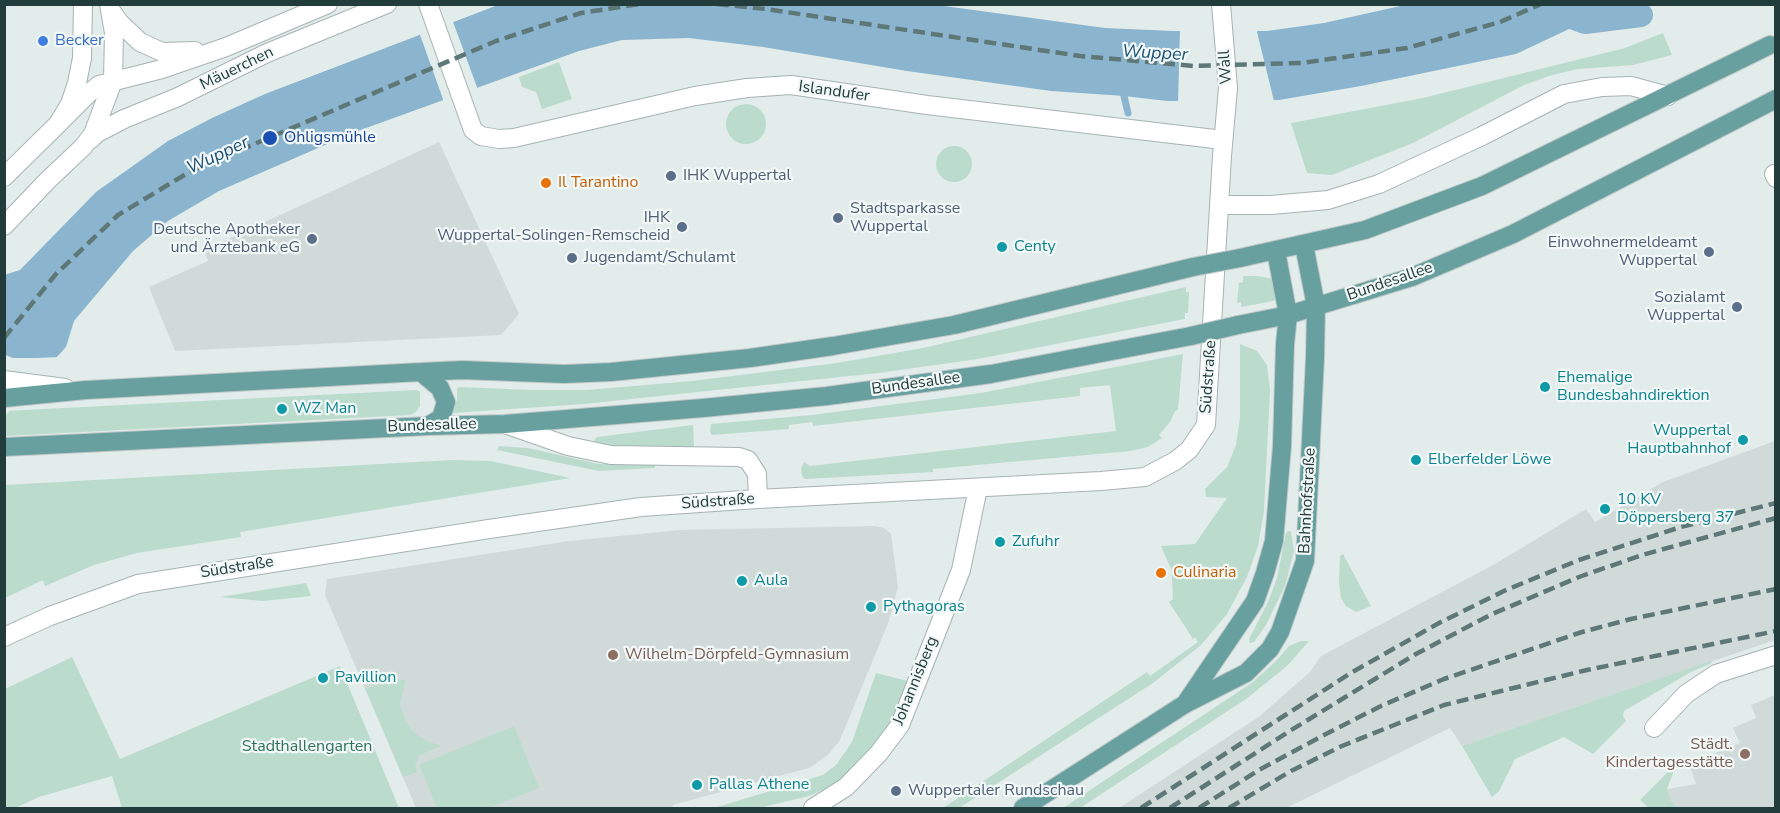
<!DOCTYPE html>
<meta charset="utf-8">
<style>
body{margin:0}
#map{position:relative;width:1780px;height:813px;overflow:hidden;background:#e2ecea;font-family:"Nunito Sans",sans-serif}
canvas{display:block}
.frame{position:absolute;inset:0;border:6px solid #223c3b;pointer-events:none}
</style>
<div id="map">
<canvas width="1780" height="813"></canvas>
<div class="frame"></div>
</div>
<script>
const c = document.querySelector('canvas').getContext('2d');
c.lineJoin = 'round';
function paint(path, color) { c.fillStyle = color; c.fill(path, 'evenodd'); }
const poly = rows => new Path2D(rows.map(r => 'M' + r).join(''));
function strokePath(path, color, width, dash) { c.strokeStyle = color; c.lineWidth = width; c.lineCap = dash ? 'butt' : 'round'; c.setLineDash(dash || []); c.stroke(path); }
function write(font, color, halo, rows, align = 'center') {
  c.font = font + ' "Nunito Sans",sans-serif'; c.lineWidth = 4.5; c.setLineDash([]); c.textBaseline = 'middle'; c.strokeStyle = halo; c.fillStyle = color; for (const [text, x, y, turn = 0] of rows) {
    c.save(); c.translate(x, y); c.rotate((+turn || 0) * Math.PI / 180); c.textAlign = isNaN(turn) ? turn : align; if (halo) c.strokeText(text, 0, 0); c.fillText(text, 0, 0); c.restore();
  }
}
paint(poly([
 [439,142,519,314,501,335,175,351,149,287,208,261,204,250],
 [1775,441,1775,640,1462,746,1450,728,1286,808,1119,808,1260,716,1310,672,1321,656,1495,564,1586,509,1595,522,1663,482],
 [876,526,884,528,891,534,898,587,889,621,840,740,828,755,809,768,673,805,673,808,416,808,325,595,327,579,569,541,680,530],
 [1775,695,1775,808,1678,808,1671,801,1667,789,1696,784,1689,764,1740,743,1733,728,1756,718,1751,705]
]), '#d0dbd9');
paint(poly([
 [1663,33,1672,55,1633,65,1578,69,1552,75,1524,85,1413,143,1332,175,1307,173,1291,123,1423,98,1625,48],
 [559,62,572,99,542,109,536,92,522,87,519,77],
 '726 124a20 20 0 1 1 40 0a20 20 0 1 1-40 0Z',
 '936 164a18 18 0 1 1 36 0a18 18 0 1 1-36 0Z',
 [1243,276,1257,276,1269,278,1276,281,1278,298,1273,301,1241,307,1241,302,1237,303,1239,283,1243,282],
 [1186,287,1186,292,1189,292,1188,313,1185,313,1185,319,978,359,878,373,584,404,453,413,452,410,457,400,457,389,459,387,532,390,587,390,692,381,837,363,923,348],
 [1240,344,1257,351,1267,365,1270,390,1264,511,1258,546,1247,577,1227,614,1201,645,1153,683,959,808,943,808,1147,672,1150,676,1198,642,1195,637,1193,639,1169,602,1173,599,1172,578,1171,569,1161,546,1195,544,1227,498,1206,497,1205,489,1227,467,1236,445,1240,418],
 [1183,354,1178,410,1175,411,1170,422,1159,435,1162,438,1148,447,1131,451,933,469,933,472,805,479,802,476,801,468,804,462,810,466,1116,431,1110,385,1080,388,1080,396,813,426,812,422,789,425,789,429,712,435,710,432,711,424,812,415,981,393],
 [417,390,420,392,420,406,416,412,410,415,5,436,5,411],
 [693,425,694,447,603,446,595,444,594,441,597,437],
 [499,446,528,448,599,464,655,465,655,468,599,471,497,450],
 [452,460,491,461,570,478,240,532,241,537,137,553,94,565,45,586,43,580,5,598,5,485],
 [1288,531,1291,532,1294,551,1285,586,1266,625,1254,642,1250,643,1249,639,1268,602,1277,578,1286,533],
 [1343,554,1371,606,1356,612,1346,606,1341,598,1339,582,1340,556],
 [306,583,311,596,263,601,220,597],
 [1301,641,1309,641,1287,666,1246,699,1080,808,1063,808,1253,682,1278,659,1289,646],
 [72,657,120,759,340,666,399,808,122,808,112,776,39,797,15,808,5,808,5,689],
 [1711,661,1712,663,1691,672,1624,711,1623,716,1626,721,1593,754,1564,737,1515,759,1499,791,1492,797,1462,746],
 [876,673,908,681,895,719,872,750,841,782,809,796,759,808,714,808,823,775,836,765,852,742],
 [406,679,400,704,406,721,410,728,417,735,427,741,441,746,420,755,415,765,418,772,403,777,365,688],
 [514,726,539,788,489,808,437,808,419,765],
 [1677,763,1667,789,1671,801,1678,808,1649,808,1640,800]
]), '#bbdccc');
paint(poly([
 [498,5,937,5,1105,28,1173,31,1267,31,1324,23,1405,5,1620,5,1516,54,1361,86,1279,100,1167,101,1124,96,1051,91,907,71,763,47,689,38,622,40,579,51,355,132,219,191,168,221,133,251,74,321,66,347,5,414,4,275,20,270,96,192,168,141,212,118,265,94]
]), '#8bb4cf');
paint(poly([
 [452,19,478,90,444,102,419,32],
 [1180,28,1259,28,1257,32,1274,101,1277,103,1178,104],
 [5,355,13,358,36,358,60,357,4,417]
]), '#e2ecea');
strokePath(poly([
 [1124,96,1128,113]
]), '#8bb4cf', 7);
strokePath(poly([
 [1536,4,1585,22,1641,15]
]), '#8bb4cf', 24);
const pedestrian = poly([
 [1774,174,1776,178]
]);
const minor = poly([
 [505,424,568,446,611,455,739,457,748,460,757,474,758,499],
 [1654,728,1686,694,1716,674,1776,655],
 [813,808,846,787,879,753,900,725,961,570,978,488]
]);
const tertiary = poly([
 [428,4,473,130,481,136,499,139,514,138,695,96,747,88,791,85,927,105,1223,140],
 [112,12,119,22,140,42,162,52,195,51],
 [58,124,89,93,99,85,162,69,226,47,328,4],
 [90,140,97,133,124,119,178,97,267,53,387,4],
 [4,177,58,124,70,104,77,83,82,58,83,4],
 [1219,205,1271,205,1328,200,1379,184,1482,136,1564,94,1602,87,1631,86,1668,96],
 [4,226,48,180,83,147,93,134,113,81,114,33,109,4],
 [4,380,65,388],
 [4,637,50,616,138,584,489,529,641,507,758,499,1101,481,1145,477,1175,461,1189,450,1206,425,1222,156,1228,88,1221,4]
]);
const primary = poly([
 [1240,258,1365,230,1482,186,1770,45],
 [1238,325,1288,315,1412,277,1513,234,1776,99],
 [421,372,440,388,446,402,441,418,428,426],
 [4,398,86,390,421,372,462,370,564,374,611,372,750,358,833,346,954,325,1193,267],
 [4,447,428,426,505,424,703,408,827,396,991,374,1191,336],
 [1187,701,1255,601,1265,573,1274,541,1282,446,1285,344,1288,315,1276,251],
 [1023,808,1185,704,1246,673,1270,649,1280,632,1305,561,1315,358,1316,306,1304,245]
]);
strokePath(pedestrian, '#a5b4b2', 20);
strokePath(minor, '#a5b4b2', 20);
strokePath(tertiary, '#a5b4b2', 20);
strokePath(primary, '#c1c8c8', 20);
strokePath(pedestrian, '#fff', 18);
strokePath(minor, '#fff', 18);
strokePath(tertiary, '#fff', 18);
strokePath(primary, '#67a09f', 18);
strokePath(poly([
 [717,4,766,9,1080,56,1194,66,1302,63,1407,48,1500,22,1541,4],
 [4,338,56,274,118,215,191,171,496,41,581,13,640,4],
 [1141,808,1349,674,1439,623,1506,590,1579,560,1681,527,1776,503],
 [1170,808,1288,732,1416,654,1490,615,1579,577,1642,555,1776,518],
 [1199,808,1259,770,1324,735,1381,706,1444,679,1582,632,1631,619,1776,589],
 [1229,808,1291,771,1342,746,1444,705,1587,670,1776,631]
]), '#5d7877', 4.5, [12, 6]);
const primaryBridge = poly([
 [1193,267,1240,258],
 [1191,336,1238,325]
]);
strokePath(primaryBridge, '#c1c8c8', 20, []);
strokePath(primaryBridge, '#67a09f', 18);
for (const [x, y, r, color] of [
 [43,41,6,"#3f7fe0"],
 [270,138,8,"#1a4fb4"],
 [671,176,6,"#5c6f8a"],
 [546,183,6,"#e8710a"],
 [838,218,6,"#5c6f8a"],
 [682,227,6,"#5c6f8a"],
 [312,239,6,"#5c6f8a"],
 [1002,247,6,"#0f9aa8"],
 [1709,252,6,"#5c6f8a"],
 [572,258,6,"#5c6f8a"],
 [1737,307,6,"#5c6f8a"],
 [1545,387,6,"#0f9aa8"],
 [282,409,6,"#0f9aa8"],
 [1743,440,6,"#0f9aa8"],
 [1416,460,6,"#0f9aa8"],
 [1605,509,6,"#0f9aa8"],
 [1000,542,6,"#0f9aa8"],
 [1161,573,6,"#e8710a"],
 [742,581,6,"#0f9aa8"],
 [871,607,6,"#0f9aa8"],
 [613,655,6,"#8d6e63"],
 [323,678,6,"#0f9aa8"],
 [1745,754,6,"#8d6e63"],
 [697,785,6,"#0f9aa8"],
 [896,791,6,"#5c6f8a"]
]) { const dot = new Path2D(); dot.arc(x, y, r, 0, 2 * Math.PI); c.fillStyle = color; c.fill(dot); strokePath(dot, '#f2f8f7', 2); }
write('16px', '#366cbe', '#f2f8f7', [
 ["Becker",55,41]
], 'left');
write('16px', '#223c3b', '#f2f8f7', [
 ["Wall",1226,67,-94],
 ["Mäuerchen",237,69,-26],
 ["Islandufer",834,92,8],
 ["Bundesallee",1390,282,-19],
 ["Südstraße",1209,377,-86],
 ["Bundesallee",916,384,-8],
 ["Bundesallee",432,426,-2],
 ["Bahnhofstraße",1308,501,-87],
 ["Südstraße",718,502,-4],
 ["Südstraße",237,568,-9],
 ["Johannisberg",916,681,-68]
]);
write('16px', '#164399', '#f2f8f7', [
 ["Ohligsmühle",284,138]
], 'left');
write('16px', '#4e5e75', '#f2f8f7', [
 ["IHK Wuppertal",683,176],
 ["Stadtsparkasse",850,209],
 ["Wuppertal",850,227],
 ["IHK",670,218,"right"],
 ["Wuppertal-Solingen-Remscheid",670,236,"right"],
 ["Deutsche Apotheker",300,230,"right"],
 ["und Ärztebank eG",300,248,"right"],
 ["Einwohnermeldeamt",1697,243,"right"],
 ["Wuppertal",1697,261,"right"],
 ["Jugendamt/Schulamt",584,258],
 ["Sozialamt",1725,298,"right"],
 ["Wuppertal",1725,316,"right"],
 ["Wuppertaler Rundschau",908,791]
], 'left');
write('16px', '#c56008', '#f2f8f7', [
 ["Il Tarantino",558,183],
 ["Culinaria",1173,573]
], 'left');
write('16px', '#0d838f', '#f2f8f7', [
 ["Centy",1014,247],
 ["Ehemalige",1557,378],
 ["Bundesbahndirektion",1557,396],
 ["WZ Man",294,409],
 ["Wuppertal",1731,431,"right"],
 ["Hauptbahnhof",1731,449,"right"],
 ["Elberfelder Löwe",1428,460],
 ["10 KV",1617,500],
 ["Döppersberg 37",1617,518],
 ["Zufuhr",1012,542],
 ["Aula",754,581],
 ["Pythagoras",883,607],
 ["Pavillion",335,678],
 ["Pallas Athene",709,785]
], 'left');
write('16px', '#785e54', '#f2f8f7', [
 ["Wilhelm-Dörpfeld-Gymnasium",625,655],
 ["Städt.",1733,745,"right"],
 ["Kindertagesstätte",1733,763,"right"]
], 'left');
write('16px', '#2e7259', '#f2f8f7', [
 ["Stadthallengarten",307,747]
]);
write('italic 18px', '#1e5276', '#f2f8f7', [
 ["Wupper",1155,54,3],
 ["Wupper",218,156,-25]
]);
</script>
